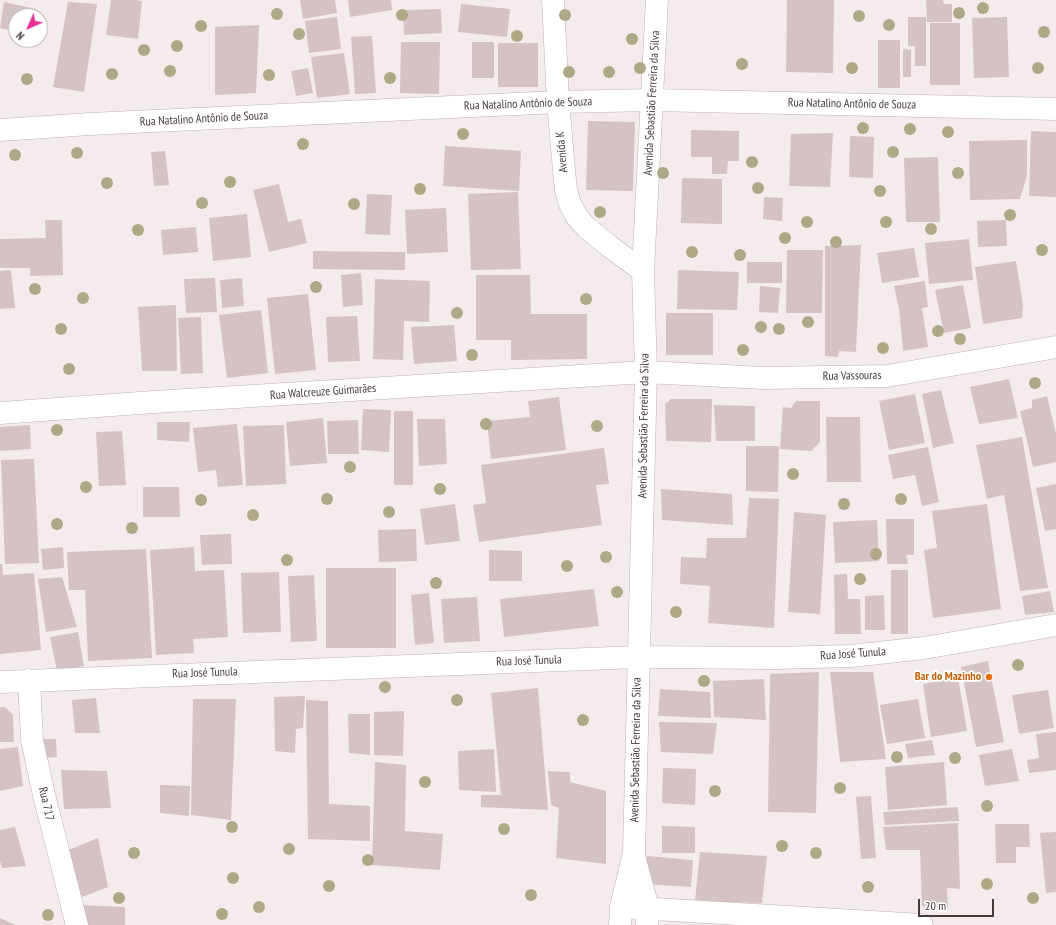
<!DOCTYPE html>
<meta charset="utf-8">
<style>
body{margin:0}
#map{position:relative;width:1056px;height:925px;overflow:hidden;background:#f4ecec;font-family:"PT Sans Narrow",sans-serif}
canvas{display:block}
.north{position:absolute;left:8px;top:8px;width:40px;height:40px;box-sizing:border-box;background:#fff;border:1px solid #b6b0b1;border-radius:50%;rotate:225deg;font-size:11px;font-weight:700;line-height:16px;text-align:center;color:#483a3b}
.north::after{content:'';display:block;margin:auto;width:14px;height:18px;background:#e73195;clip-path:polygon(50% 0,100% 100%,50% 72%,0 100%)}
.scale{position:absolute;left:918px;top:899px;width:76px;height:18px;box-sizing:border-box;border:2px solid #483a3b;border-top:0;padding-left:5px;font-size:12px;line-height:14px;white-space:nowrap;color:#483a3b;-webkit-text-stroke:3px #fff;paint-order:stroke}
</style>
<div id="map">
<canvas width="1056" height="925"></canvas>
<div class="north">N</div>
<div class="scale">20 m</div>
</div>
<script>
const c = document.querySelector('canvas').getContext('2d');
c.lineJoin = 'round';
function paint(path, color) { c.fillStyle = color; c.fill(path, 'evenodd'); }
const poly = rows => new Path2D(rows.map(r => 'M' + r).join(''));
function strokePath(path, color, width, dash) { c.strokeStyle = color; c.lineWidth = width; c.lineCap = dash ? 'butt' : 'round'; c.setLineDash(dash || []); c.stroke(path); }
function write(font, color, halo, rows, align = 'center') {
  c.font = font + ' "PT Sans Narrow",sans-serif'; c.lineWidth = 3.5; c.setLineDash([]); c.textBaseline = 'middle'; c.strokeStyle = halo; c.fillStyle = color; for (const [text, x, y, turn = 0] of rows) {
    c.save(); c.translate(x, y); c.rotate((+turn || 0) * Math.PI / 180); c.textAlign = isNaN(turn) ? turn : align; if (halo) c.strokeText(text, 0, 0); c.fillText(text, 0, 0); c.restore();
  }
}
paint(poly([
 [111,0,135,0,142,1,138,39,106,35],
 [300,0,335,0,337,13,303,19],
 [348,0,391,0,392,10,350,17],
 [787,0,834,0,833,73,786,72],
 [926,0,943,0,944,4,952,4,952,22,927,22],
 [4,2,36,9,35,16,16,16,16,32,0,28],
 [68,2,97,4,84,92,53,87],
 [461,4,510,9,507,37,458,32],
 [441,9,442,33,404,35,403,10],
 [337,17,341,49,309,53,305,21],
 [908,17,926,17,926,66,915,66,915,46,908,46],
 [1007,17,1009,77,974,78,972,18],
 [930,23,960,23,960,85,930,85],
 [259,25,256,93,215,95,215,27],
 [372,36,376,93,355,94,351,37],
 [878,40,900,40,900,88,878,88],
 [401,42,440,42,439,94,400,93],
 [472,42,494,42,494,78,472,78],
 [498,43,538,43,538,87,498,87],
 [903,49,911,50,911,77,903,77],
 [344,53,350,94,317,98,311,57],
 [308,68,313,93,296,96,291,71],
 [588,121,635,122,633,191,586,190],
 [691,130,739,131,739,161,728,161,727,174,712,174,712,157,691,157],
 [1031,131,1056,132,1056,197,1029,196],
 [833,133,830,187,789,186,791,134],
 [850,136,874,137,873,178,849,177],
 [1027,140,1027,175,1020,199,970,200,969,141],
 [445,146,521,151,519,191,443,186],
 [165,151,169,185,154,186,151,152],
 [938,157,940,222,906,222,904,158],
 [682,178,722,179,722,224,681,223],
 [279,184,288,222,301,219,307,243,269,252,253,190],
 [518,192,521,269,471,270,468,194],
 [367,194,392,195,390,235,365,234],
 [764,197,783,198,782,221,763,219],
 [446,208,448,252,407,254,405,210],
 [247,214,251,257,213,261,209,218],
 [45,220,62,220,63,275,30,276,30,268,0,268,0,239,46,238],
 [1006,220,1007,246,978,247,977,221],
 [196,227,198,252,163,255,161,230],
 [969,239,973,280,929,284,925,243],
 [861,245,856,352,839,351,838,357,825,356,825,246],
 [914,248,919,277,882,283,877,253],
 [787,250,823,250,822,313,786,313],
 [313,251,405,252,405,270,313,269],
 [1016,261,1023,304,1022,318,983,324,975,267],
 [747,262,782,262,782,283,747,283],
 [11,270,15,308,0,309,0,271],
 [678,270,739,272,737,310,677,309],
 [361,273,363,305,343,307,341,275],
 [476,275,530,275,531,314,587,314,587,359,511,360,511,340,476,340],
 [215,278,217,312,186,313,184,279],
 [242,278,244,306,222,308,220,280],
 [375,279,430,281,429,322,404,321,403,360,373,359],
 [925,281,928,307,922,308,928,347,903,351,899,309,894,286],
 [963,285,971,328,944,333,935,290],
 [760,286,780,288,778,313,759,312],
 [308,294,316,370,275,374,267,298],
 [176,305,177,371,142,371,138,307],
 [261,310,268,373,227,378,219,315],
 [666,313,713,313,713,355,666,355],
 [357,316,360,361,328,362,326,317],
 [201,317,203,373,181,374,178,318],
 [454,325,457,361,414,364,411,327],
 [1009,379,1018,418,979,424,970,387],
 [941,390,954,443,933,448,922,394],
 [915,394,925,443,889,450,879,401],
 [1047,396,1056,434,1056,462,1033,467,1020,411,1032,408,1032,400],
 [559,397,566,450,491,459,487,421,530,417,528,401],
 [671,399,712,399,711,442,666,441,665,404],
 [796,401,820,401,820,442,811,451,780,449,783,407,791,408],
 [714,405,755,406,755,441,716,441],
 [363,409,391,410,389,452,361,450],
 [394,411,413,411,413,485,394,485],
 [826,417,860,417,861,482,827,482],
 [323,418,327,463,290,466,286,422],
 [417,419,445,419,447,464,419,466],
 [358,420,359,454,328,454,327,421],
 [157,422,190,422,189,442,157,440],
 [237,424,243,485,218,487,216,470,198,472,193,428],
 [30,425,31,449,0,451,0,427],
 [284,425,286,484,246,486,243,426],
 [122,431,126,485,99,486,96,432],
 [1022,437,1048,588,1020,591,1004,495,987,499,976,445],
 [746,446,779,446,778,492,746,491],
 [928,447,939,502,922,506,915,475,893,479,888,455],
 [604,448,609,484,596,485,602,525,479,542,473,505,486,503,481,465],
 [34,459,39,563,5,564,1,460],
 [1056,484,1056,529,1045,531,1036,488],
 [143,487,179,487,180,517,143,517],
 [661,489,732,494,733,525,662,520],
 [749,498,779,499,774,628,708,623,710,586,680,584,681,557,706,558,707,538,746,538],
 [455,504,460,541,425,545,420,509],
 [987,504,1001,609,933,618,924,550,937,548,932,511],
 [794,512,826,515,820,614,788,612],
 [886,519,914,519,914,555,906,555,908,564,887,564],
 [877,520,879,561,835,563,833,522],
 [416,529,417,561,379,562,378,530],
 [231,534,232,564,202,565,200,535],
 [63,547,64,568,43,570,41,549],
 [194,547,195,571,224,570,228,637,193,639,194,653,156,655,150,550],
 [146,549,152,658,88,661,85,590,69,590,67,552],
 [489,550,522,551,522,581,489,581],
 [0,564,2,564,3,575,34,573,41,650,0,654],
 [326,568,396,568,396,648,326,648],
 [891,570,908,570,908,634,891,634],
 [279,572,281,632,243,633,241,573],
 [847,574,848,599,860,599,861,634,835,634,834,575],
 [314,575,317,641,291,642,288,576],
 [62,577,77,627,46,632,38,579],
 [594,589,599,626,504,637,500,599],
 [1050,591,1054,612,1025,615,1022,596],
 [429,593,434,643,415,645,411,595],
 [884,595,885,630,865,630,865,596],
 [477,597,480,641,444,643,441,599],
 [78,632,84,666,57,671,50,637],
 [988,661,1004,742,976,747,961,667],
 [819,672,816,813,768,812,770,674],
 [830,672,873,672,886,759,840,762],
 [958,677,967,731,931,737,923,684],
 [764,679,766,720,714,717,713,681],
 [538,688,548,810,481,807,481,795,501,795,491,693],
 [660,689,710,692,711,718,658,716],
 [1048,690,1054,728,1019,734,1012,695],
 [305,696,303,728,296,729,295,753,275,751,274,697],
 [96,698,100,733,75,733,72,700],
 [193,699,236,699,231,820,191,815],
 [918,699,925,738,887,744,880,705],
 [306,700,328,701,329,804,370,806,370,841,308,839],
 [0,707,5,707,13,715,14,742,0,742],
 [404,711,403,756,374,755,374,712],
 [348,714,370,714,370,755,349,753],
 [659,722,717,723,713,754,661,752],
 [1056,732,1056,770,1029,773,1027,760,1039,758,1036,734],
 [39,739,56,739,57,757,43,758],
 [932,740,935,755,908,758,905,744],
 [18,747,23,786,0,791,0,749],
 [494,749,496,792,459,790,458,751],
 [1012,749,1019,781,985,786,979,755],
 [375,762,406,765,405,831,443,834,440,870,372,865],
 [944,762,947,805,888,810,885,767],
 [663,768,696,769,695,805,662,803],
 [61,770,107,771,111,808,64,809],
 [548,771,570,772,570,782,606,791,606,864,556,858,559,808,551,805],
 [160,785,190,786,189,816,160,813],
 [871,796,876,858,861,859,856,797],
 [958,807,959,821,885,825,883,812],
 [958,823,960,889,947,888,948,908,922,906,920,850,886,850,883,827],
 [995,824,1029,824,1030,847,1016,847,1016,863,996,863],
 [662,826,695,827,695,853,662,853],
 [15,827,26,866,2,868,0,861,0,830],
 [1056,832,1056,892,1046,893,1040,833],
 [98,838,108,887,82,897,66,851],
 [700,852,767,856,762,903,695,901],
 [647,856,693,860,691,887,645,884],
 [81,905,125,907,125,925,85,925],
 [0,918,16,925,0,925]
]), '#d5c2c4');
const minor = poly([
 [553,0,558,102,564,170,566,190,570,204,577,217,586,227,609,246,643,271],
 [0,130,90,124,558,102,652,100,1056,109],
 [0,413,154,402,646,372,764,378,887,376,1056,347],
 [29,680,32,740,44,795,77,925],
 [0,682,638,657,776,658,851,656,924,648,1056,625],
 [634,856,648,908,647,925],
 [621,907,922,925],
 [620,925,621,907,634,853,646,372,643,271,657,0]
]);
strokePath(minor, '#bfafb0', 23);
strokePath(minor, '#fff', 22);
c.fillStyle = '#afa886';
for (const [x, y] of [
 [983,8],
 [959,13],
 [277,14],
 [402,15],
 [565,15],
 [859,16],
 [889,25],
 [201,26],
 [1044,32],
 [299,34],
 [517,36],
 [632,39],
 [177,46],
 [144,50],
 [742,64],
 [640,68],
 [852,68],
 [1038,68],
 [170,71],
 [569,72],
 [609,72],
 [112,74],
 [269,75],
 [390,78],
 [27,79],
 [863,128],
 [910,129],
 [948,132],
 [463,134],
 [303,144],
 [893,152],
 [77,153],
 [15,155],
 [752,162],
 [663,173],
 [958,173],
 [230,182],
 [107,183],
 [758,188],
 [420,189],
 [880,191],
 [202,203],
 [354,204],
 [600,212],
 [1010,215],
 [807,222],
 [886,222],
 [931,229],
 [138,230],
 [785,238],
 [836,242],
 [1042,250],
 [692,252],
 [740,255],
 [316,287],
 [35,289],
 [83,298],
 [586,299],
 [457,313],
 [808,322],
 [761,327],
 [61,329],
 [779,329],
 [938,331],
 [960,339],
 [883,348],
 [743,350],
 [472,355],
 [69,369],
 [1035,383],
 [486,424],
 [597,426],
 [57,430],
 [350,467],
 [793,474],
 [86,487],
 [440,489],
 [327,499],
 [901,499],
 [201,500],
 [844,504],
 [389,512],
 [253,515],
 [57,524],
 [132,528],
 [876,554],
 [606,557],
 [287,560],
 [567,566],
 [860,579],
 [436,583],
 [617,592],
 [676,612],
 [1018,665],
 [704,681],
 [385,687],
 [457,700],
 [583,720],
 [897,757],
 [955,758],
 [425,782],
 [840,788],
 [715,791],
 [987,806],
 [232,827],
 [504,829],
 [782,846],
 [289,849],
 [134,853],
 [816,853],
 [368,860],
 [233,878],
 [987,884],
 [329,886],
 [868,887],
 [531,895],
 [119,898],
 [1033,898],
 [259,907],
 [222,914],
 [48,915]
]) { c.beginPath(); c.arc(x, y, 6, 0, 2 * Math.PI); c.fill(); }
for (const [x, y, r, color] of [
 [989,677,4,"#e8710a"]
]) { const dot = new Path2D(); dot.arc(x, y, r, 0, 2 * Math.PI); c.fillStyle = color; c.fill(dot); strokePath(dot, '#fff', 1.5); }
write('12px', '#483a3b', '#fff', [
 ["Avenida Sebastião Ferreira da Silva",652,103,-87],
 ["Rua Natalino Antônio de Souza",528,104,-2],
 ["Rua Natalino Antônio de Souza",852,104,1],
 ["Rua Natalino Antônio de Souza",204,119,-3],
 ["Avenida K",562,152,-95],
 ["Rua Vassouras",852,376,-1],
 ["Rua Walcreuze Guimarães",323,392,-4],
 ["Avenida Sebastião Ferreira da Silva",644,426,-89],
 ["Rua José Tunula",853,654,-4],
 ["Rua José Tunula",529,661,-2],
 ["Rua José Tunula",205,673,-2],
 ["Avenida Sebastião Ferreira da Silva",636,750,-89],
 ["Rua 717",46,804,77]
]);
write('bold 12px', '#c56008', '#fff', [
 ["Bar do Mazinho",981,677]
], 'right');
</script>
